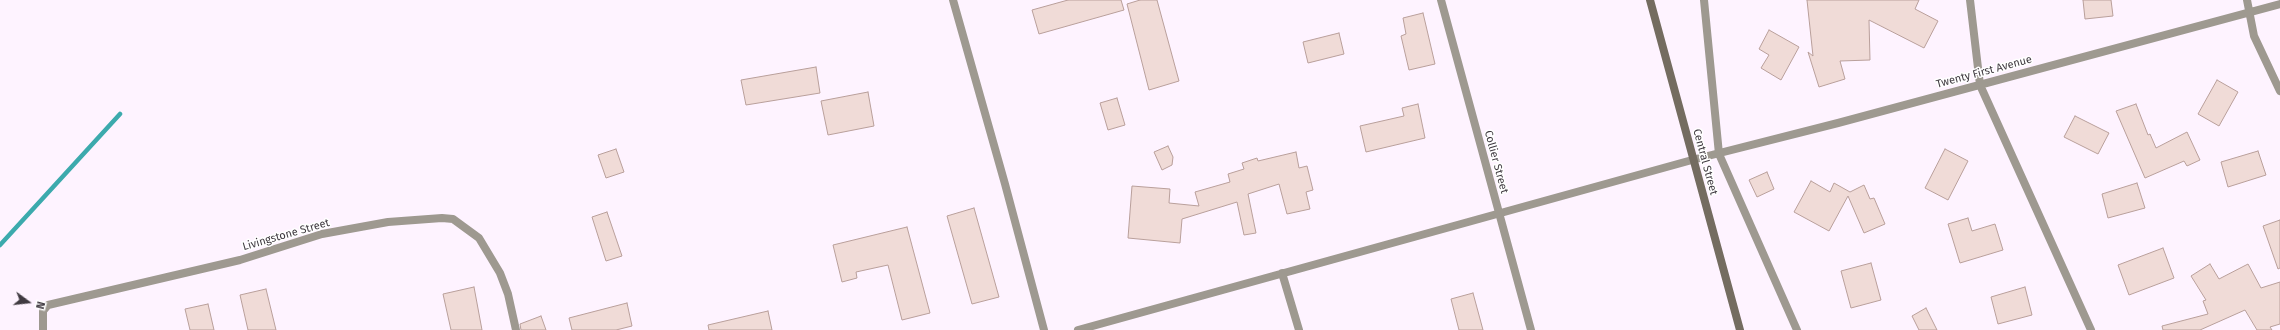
<!DOCTYPE html>
<style>
body{margin:0}
#map{position:relative;width:2280px;height:330px;overflow:hidden;background:#fef3ff;font-family:"Fira Sans",sans-serif}
canvas{display:block}
.north{position:absolute;left:8px;top:282px;width:40px;height:40px;-webkit-text-stroke:3px #fff;paint-order:stroke;rotate:105deg;font-size:11px;font-weight:700;line-height:16px;text-align:center;color:#403a41}
.north::after{content:'';display:block;margin:auto;width:14px;height:18px;background:#403a41;clip-path:polygon(50% 0,100% 100%,50% 72%,0 100%)}
</style>
<div id="map">
<canvas width="2280" height="330"></canvas>
<div class="north">N</div>
</div>
<script>
const c = document.querySelector('canvas').getContext('2d');
c.lineJoin = 'round';
const poly = rows => new Path2D(rows.map(r => 'M' + r).join(''));
function strokePath(path, color, width, dash) { c.strokeStyle = color; c.lineWidth = width; c.lineCap = dash ? 'butt' : 'round'; c.setLineDash(dash || []); c.stroke(path); }
function paint(path, color) { c.fillStyle = color; c.fill(path, 'evenodd'); }
function write(font, color, halo, rows, align = 'center') {
  c.font = font + ' "Fira Sans",sans-serif'; c.lineWidth = 3; c.setLineDash([]); c.textBaseline = 'middle'; c.strokeStyle = halo; c.fillStyle = color; for (const [text, x, y, turn = 0] of rows) {
    c.save(); c.translate(x, y); c.rotate((+turn || 0) * Math.PI / 180); c.textAlign = isNaN(turn) ? turn : align; if (halo) c.strokeText(text, 0, 0); c.fillText(text, 0, 0); c.restore();
  }
}
strokePath(poly([
 [0,245,120,114]
]), '#3caaad', 4.5);
const building = poly([
 [1068,0,1121,0,1124,10,1039,34,1032,10,1068,0],
 [1140,0,1157,0,1179,81,1149,90,1127,4,1140,0],
 [1807,0,1919,0,1915,9,1938,21,1924,48,1869,20,1870,60,1840,61,1845,79,1819,87,1808,52,1813,56,1807,0],
 [2083,0,2111,0,2113,16,2085,19,2083,0],
 [1423,13,1435,64,1409,70,1401,36,1406,34,1403,18,1423,13],
 [1769,30,1799,47,1781,80,1761,68,1769,55,1759,49,1769,30],
 [1339,33,1344,54,1308,63,1303,42,1339,33],
 [816,67,820,93,746,105,741,80,816,67],
 [2217,80,2238,92,2219,126,2198,114,2217,80],
 [868,92,874,126,828,135,821,101,868,92],
 [1117,98,1125,125,1108,130,1100,103,1117,98],
 [1418,104,1425,138,1366,152,1360,126,1404,116,1402,108,1418,104],
 [2136,104,2148,135,2150,134,2156,148,2187,132,2200,160,2187,166,2184,161,2145,178,2116,111,2136,104],
 [2075,116,2109,133,2098,154,2064,137,2075,116],
 [1168,146,1173,157,1172,165,1162,170,1154,152,1168,146],
 [616,149,624,172,606,178,598,155,616,149],
 [1945,149,1968,161,1948,200,1925,188,1945,149],
 [2258,151,2266,175,2228,187,2221,162,2258,151],
 [1296,152,1299,168,1307,166,1313,190,1306,192,1310,209,1287,214,1279,184,1248,194,1256,233,1244,235,1237,202,1182,219,1180,243,1128,238,1132,186,1170,189,1169,203,1199,206,1195,192,1230,182,1228,174,1244,169,1242,163,1257,158,1258,161,1296,152],
 [1767,172,1774,189,1757,197,1749,180,1767,172],
 [1811,181,1830,192,1834,183,1850,192,1864,185,1870,199,1874,198,1885,224,1864,233,1848,196,1829,231,1794,212,1811,181],
 [2137,183,2145,208,2108,218,2102,194,2137,183],
 [974,208,999,297,972,304,947,216,974,208],
 [607,212,622,256,606,261,592,217,607,212],
 [1968,218,1972,231,1995,224,2003,250,1960,263,1948,224,1968,218],
 [2280,220,2280,268,2278,269,2263,226,2280,220],
 [907,227,930,313,902,320,888,265,856,272,857,278,842,282,833,245,907,227],
 [2163,248,2174,278,2129,295,2118,265,2163,248],
 [1871,263,1881,300,1851,308,1841,271,1871,263],
 [2210,264,2219,279,2248,264,2261,288,2280,282,2280,324,2270,327,2272,330,2257,330,2245,310,2200,330,2163,330,2162,326,2208,314,2203,301,2206,300,2191,276,2210,264],
 [474,287,482,330,451,330,443,294,474,287],
 [2025,287,2032,315,1998,324,1991,297,2025,287],
 [266,289,276,330,248,330,240,295,266,289],
 [1473,293,1483,330,1459,330,1451,299,1473,293],
 [627,303,632,326,616,330,572,330,569,318,627,303],
 [208,304,214,330,190,330,185,309,208,304],
 [1926,308,1937,330,1919,330,1912,316,1926,308],
 [768,311,772,330,709,330,708,325,768,311],
 [541,316,546,330,521,330,520,324,541,316]
]);
paint(building, '#f0dbd7');
strokePath(building, '#b99f9b', 1);
strokePath(poly([
 [953,0,1005,184,1044,330],
 [1441,0,1531,330],
 [1704,0,1719,154,1797,330],
 [1970,0,1980,85,2091,330],
 [2247,0,2254,36,2280,91],
 [1282,273,1299,330],
 [43,330,43,311,48,305,240,260,322,234,388,222,442,218,453,219,479,238,500,273,508,294,516,330],
 [1078,330,1692,160,1838,123,2280,4]
]), '#9e9990', 8);
strokePath(poly([
 [1650,0,1740,330]
]), '#746c60', 8);
write('11px', '#403a41', '#fff', [
 ["Twenty First Avenue",1984,72,-15],
 ["Collier Street",1496,162,75],
 ["Central Street",1705,162,75],
 ["Livingstone Street",286,235,-16]
]);
</script>
